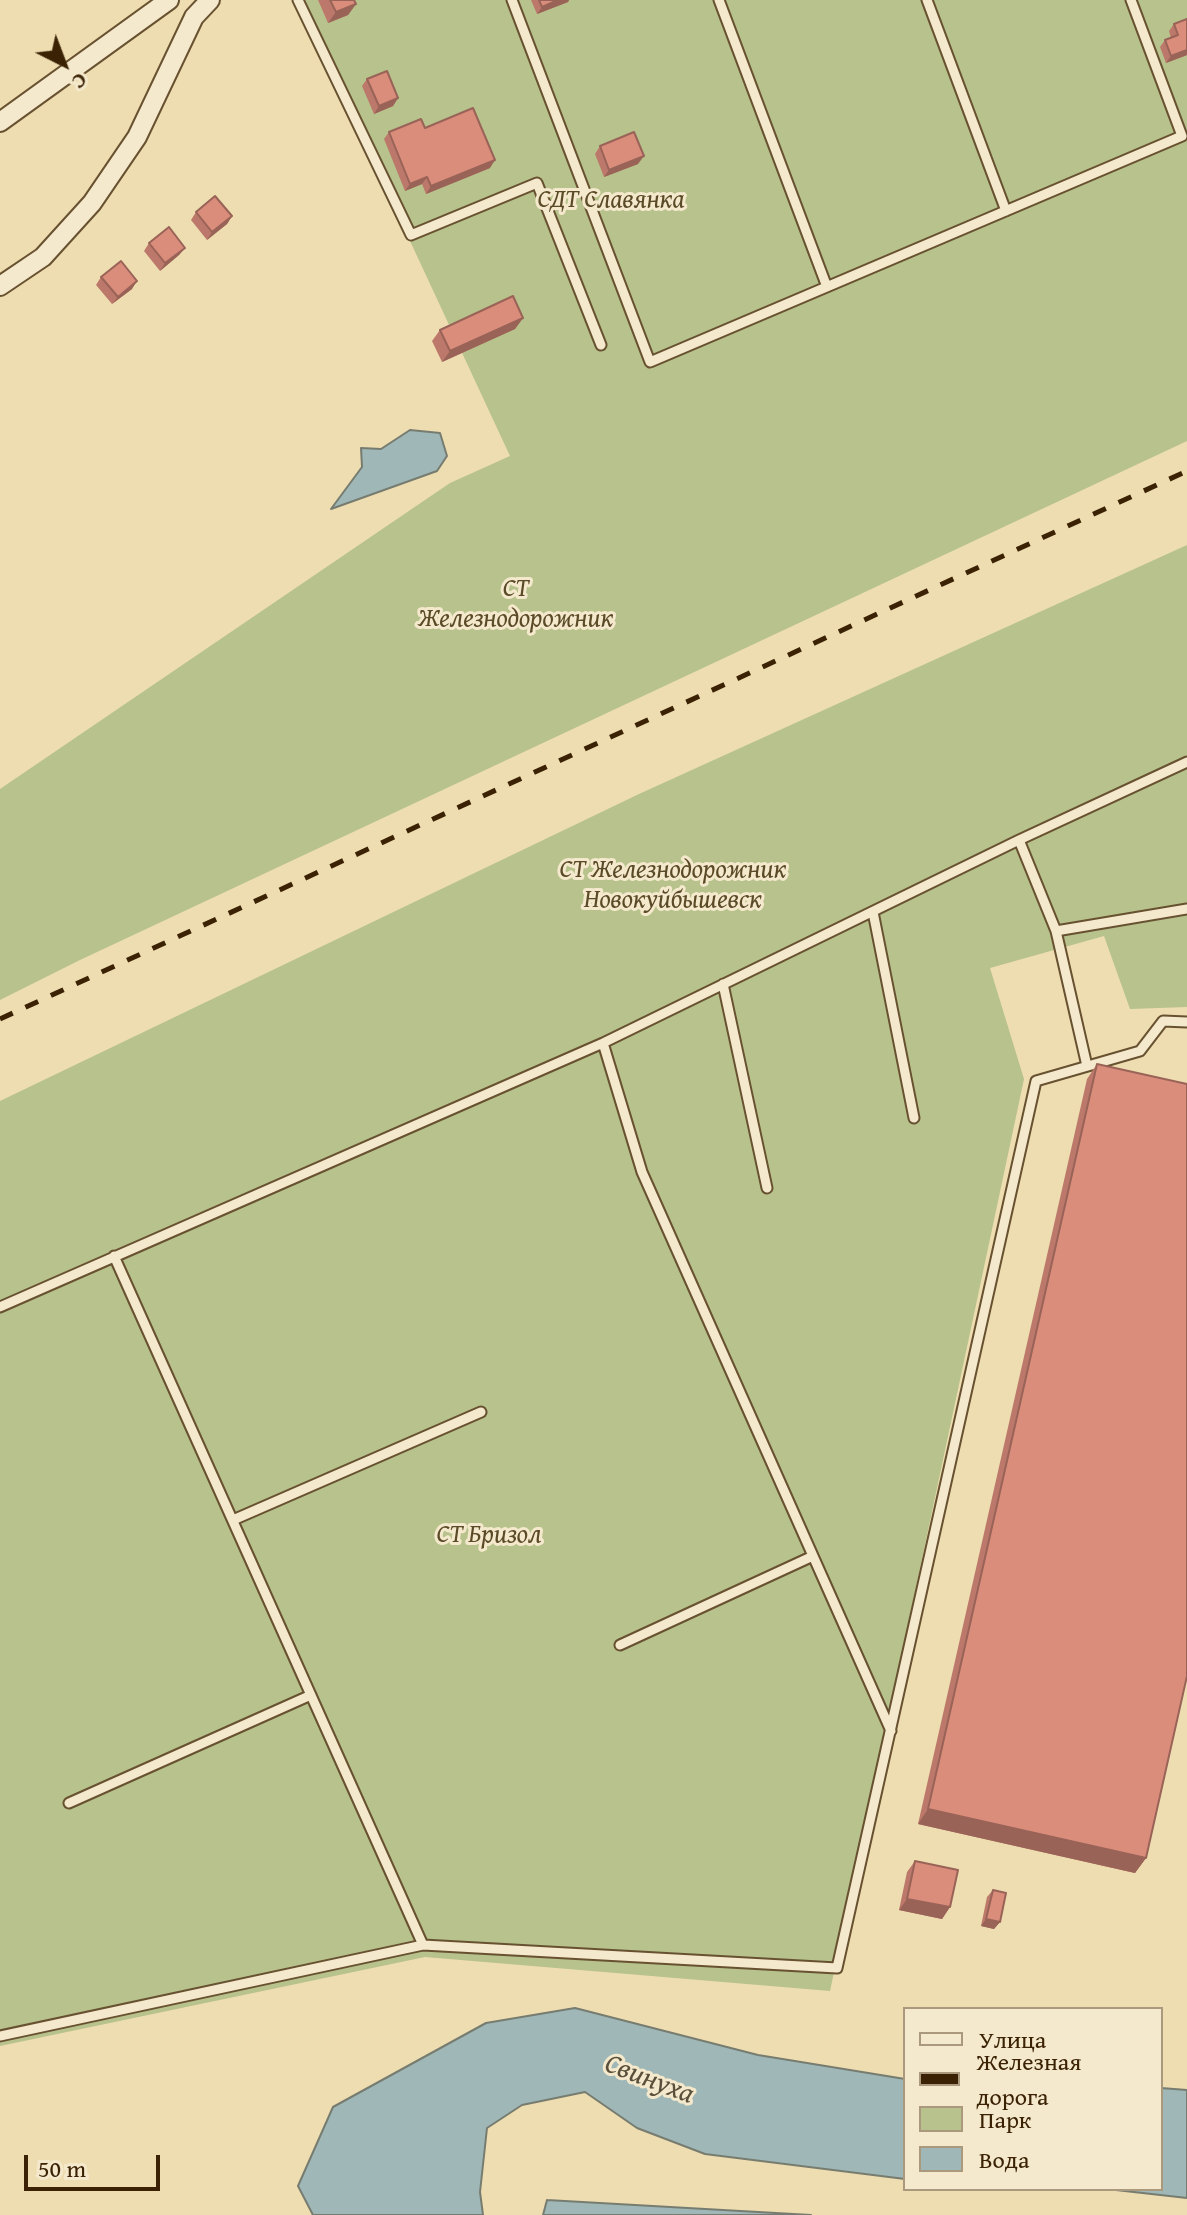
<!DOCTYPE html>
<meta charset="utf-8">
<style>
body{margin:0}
#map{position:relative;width:1187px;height:2215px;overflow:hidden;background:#eeddb0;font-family:"Gentium Book Plus",serif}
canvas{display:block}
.legend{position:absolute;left:903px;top:2007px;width:260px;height:184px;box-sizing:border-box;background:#f4e9cc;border:2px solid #aa997c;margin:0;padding:10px 14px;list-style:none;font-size:24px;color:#3b2205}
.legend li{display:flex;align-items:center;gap:16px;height:40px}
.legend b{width:40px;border:2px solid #aa997c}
.north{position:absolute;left:24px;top:24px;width:80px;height:80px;-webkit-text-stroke:6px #f4e9cc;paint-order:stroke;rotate:138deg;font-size:22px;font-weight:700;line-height:32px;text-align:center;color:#3b2205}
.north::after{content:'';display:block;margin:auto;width:28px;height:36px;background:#3b2205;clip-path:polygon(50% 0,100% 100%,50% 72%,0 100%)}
.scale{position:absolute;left:24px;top:2155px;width:136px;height:36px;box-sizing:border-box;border:4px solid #3b2205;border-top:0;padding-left:10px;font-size:24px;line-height:28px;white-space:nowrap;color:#3b2205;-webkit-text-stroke:6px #f4e9cc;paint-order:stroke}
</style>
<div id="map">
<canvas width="1187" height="2215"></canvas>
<ul class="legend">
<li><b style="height:10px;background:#f4e9cc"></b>Улица</li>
<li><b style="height:10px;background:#3b2205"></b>Железная дорога</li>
<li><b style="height:22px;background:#b7c28c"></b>Парк</li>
<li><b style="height:22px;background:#9fb8b7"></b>Вода</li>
</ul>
<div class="north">С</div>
<div class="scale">50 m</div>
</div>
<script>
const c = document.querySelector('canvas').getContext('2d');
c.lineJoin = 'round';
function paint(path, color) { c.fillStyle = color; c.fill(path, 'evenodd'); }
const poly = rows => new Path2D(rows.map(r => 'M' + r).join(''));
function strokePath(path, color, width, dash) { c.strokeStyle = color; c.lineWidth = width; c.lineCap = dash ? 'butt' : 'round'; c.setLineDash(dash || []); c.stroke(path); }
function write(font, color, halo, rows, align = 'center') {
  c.font = font + ' "Gentium Book Plus",serif'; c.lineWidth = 6; c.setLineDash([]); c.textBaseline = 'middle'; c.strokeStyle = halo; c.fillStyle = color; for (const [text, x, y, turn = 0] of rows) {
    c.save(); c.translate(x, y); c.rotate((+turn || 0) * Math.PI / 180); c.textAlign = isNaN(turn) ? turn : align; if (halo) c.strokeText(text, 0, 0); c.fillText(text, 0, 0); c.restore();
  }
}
paint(poly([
 [298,0,1187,0,1187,441,80,960,0,1000,0,789,450,483,510,456],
 [1187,545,1187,1007,1130,1009,1104,936,990,968,1024,1079,830,1991,425,1957,0,2046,0,1101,639,794]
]), '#b7c28c');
const water = poly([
 [410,430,440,433,447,456,437,471,331,509,362,467,361,448,381,449,410,430],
 [575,2008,758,2055,905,2079,905,2179,705,2154,637,2128,585,2092,522,2105,487,2128,480,2192,483,2215,313,2215,298,2186,333,2107,486,2023,575,2008],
 [1161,2088,1187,2090,1187,2198,1107,2189,1161,2189,1161,2088],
 [547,2200,811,2215,543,2215,547,2200]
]);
paint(water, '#9fb8b7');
strokePath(water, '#777c70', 2);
const lane = poly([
 [298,0,411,235,537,183,601,345],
 [512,0,650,362,1182,136,1131,0],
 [719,0,827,287],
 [927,0,1006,211],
 [1019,840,1056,931,1087,1066],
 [873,912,914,1118],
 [1056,931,1187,909],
 [723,984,767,1188],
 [603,1043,642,1172,891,1731],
 [114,1256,423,1945],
 [0,1307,603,1043,1019,840,1187,762],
 [233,1520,481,1412],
 [620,1645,813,1556],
 [69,1803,311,1695],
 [0,2036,423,1945,837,1968,1036,1081,1140,1051,1163,1021,1187,1022]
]);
const street = poly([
 [0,122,169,0],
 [0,286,43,257,92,203,137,137,194,17,210,0]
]);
strokePath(lane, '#685130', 13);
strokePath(street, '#685130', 22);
strokePath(lane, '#f4e9cc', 9);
strokePath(street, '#f4e9cc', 18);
strokePath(poly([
 [0,1019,1187,471]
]), '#3b2205', 5, [14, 14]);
paint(poly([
 [318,0,354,0,356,4,348,15,328,23],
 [531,0,569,0,568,2,537,14],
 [1187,19,1187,55,1166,63,1160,47,1165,40,1171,38,1169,31,1174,24],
 [367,79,398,98,393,106,374,114,362,86],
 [425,128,490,168,426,194,422,184,405,191,384,139,389,132],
 [600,146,638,164,604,177,595,154],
 [196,212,232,216,227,224,207,240,191,220],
 [149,243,185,248,179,255,160,271,144,251],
 [101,277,132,289,112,304,96,285],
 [523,318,515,329,442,362,432,341,440,330],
 [1097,1064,1146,1858,1135,1873,918,1824,1087,1079],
 [915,1861,950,1907,942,1919,899,1910,907,1872],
 [993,1890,1000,1922,994,1929,981,1926,987,1897]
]), '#bc796b');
paint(poly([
 [558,0,569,0,568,2,537,14,542,7],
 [356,4,348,15,328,23,336,12],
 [1187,50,1187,55,1166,63,1171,56],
 [398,98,393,106,374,114,379,106],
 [644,156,638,164,604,177,609,170],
 [495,160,490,168,426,194,431,186],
 [427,177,422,184,405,191,410,184],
 [232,216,227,224,207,240,212,232],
 [185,248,179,255,160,271,165,263],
 [137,281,132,289,112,304,118,297],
 [523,318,515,329,442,362,450,351],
 [928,1809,1146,1858,1135,1873,918,1824],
 [907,1899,950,1907,942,1919,899,1910],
 [986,1919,1000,1922,994,1929,981,1926]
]), '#996357');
const building = poly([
 [330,0,354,0,356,4,336,12,330,0],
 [539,0,558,0,542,7,539,0],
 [1187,19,1187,50,1171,56,1165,40,1178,35,1174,24,1187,19],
 [387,71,398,98,379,106,367,79,387,71],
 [473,108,495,160,431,186,427,177,410,184,389,132,421,119,425,128,473,108],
 [634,132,644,156,609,170,600,146,634,132],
 [215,196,232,216,212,232,196,212,215,196],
 [169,227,185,248,165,263,149,243,169,227],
 [121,261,137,281,118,297,101,277,121,261],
 [513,296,523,318,450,351,440,330,513,296],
 [1097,1064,1187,1084,1187,1676,1146,1858,928,1809,1097,1064],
 [915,1861,958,1870,950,1907,907,1899,915,1861],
 [993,1890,1006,1893,1000,1922,986,1919,993,1890]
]);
paint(building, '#db8d7c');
strokePath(building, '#996357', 2);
write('italic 26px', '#5a4a27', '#f4e9cc', [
 ["СДТ Славянка",611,200],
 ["СТ",516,589],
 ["Железнодорожник",516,619],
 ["СТ Железнодорожник",673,870],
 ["Новокуйбышевск",673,900],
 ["СТ Бризол",489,1535]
]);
write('italic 28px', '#594f3a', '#f4e9cc', [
 ["Свинуха",649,2080,21]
]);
</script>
